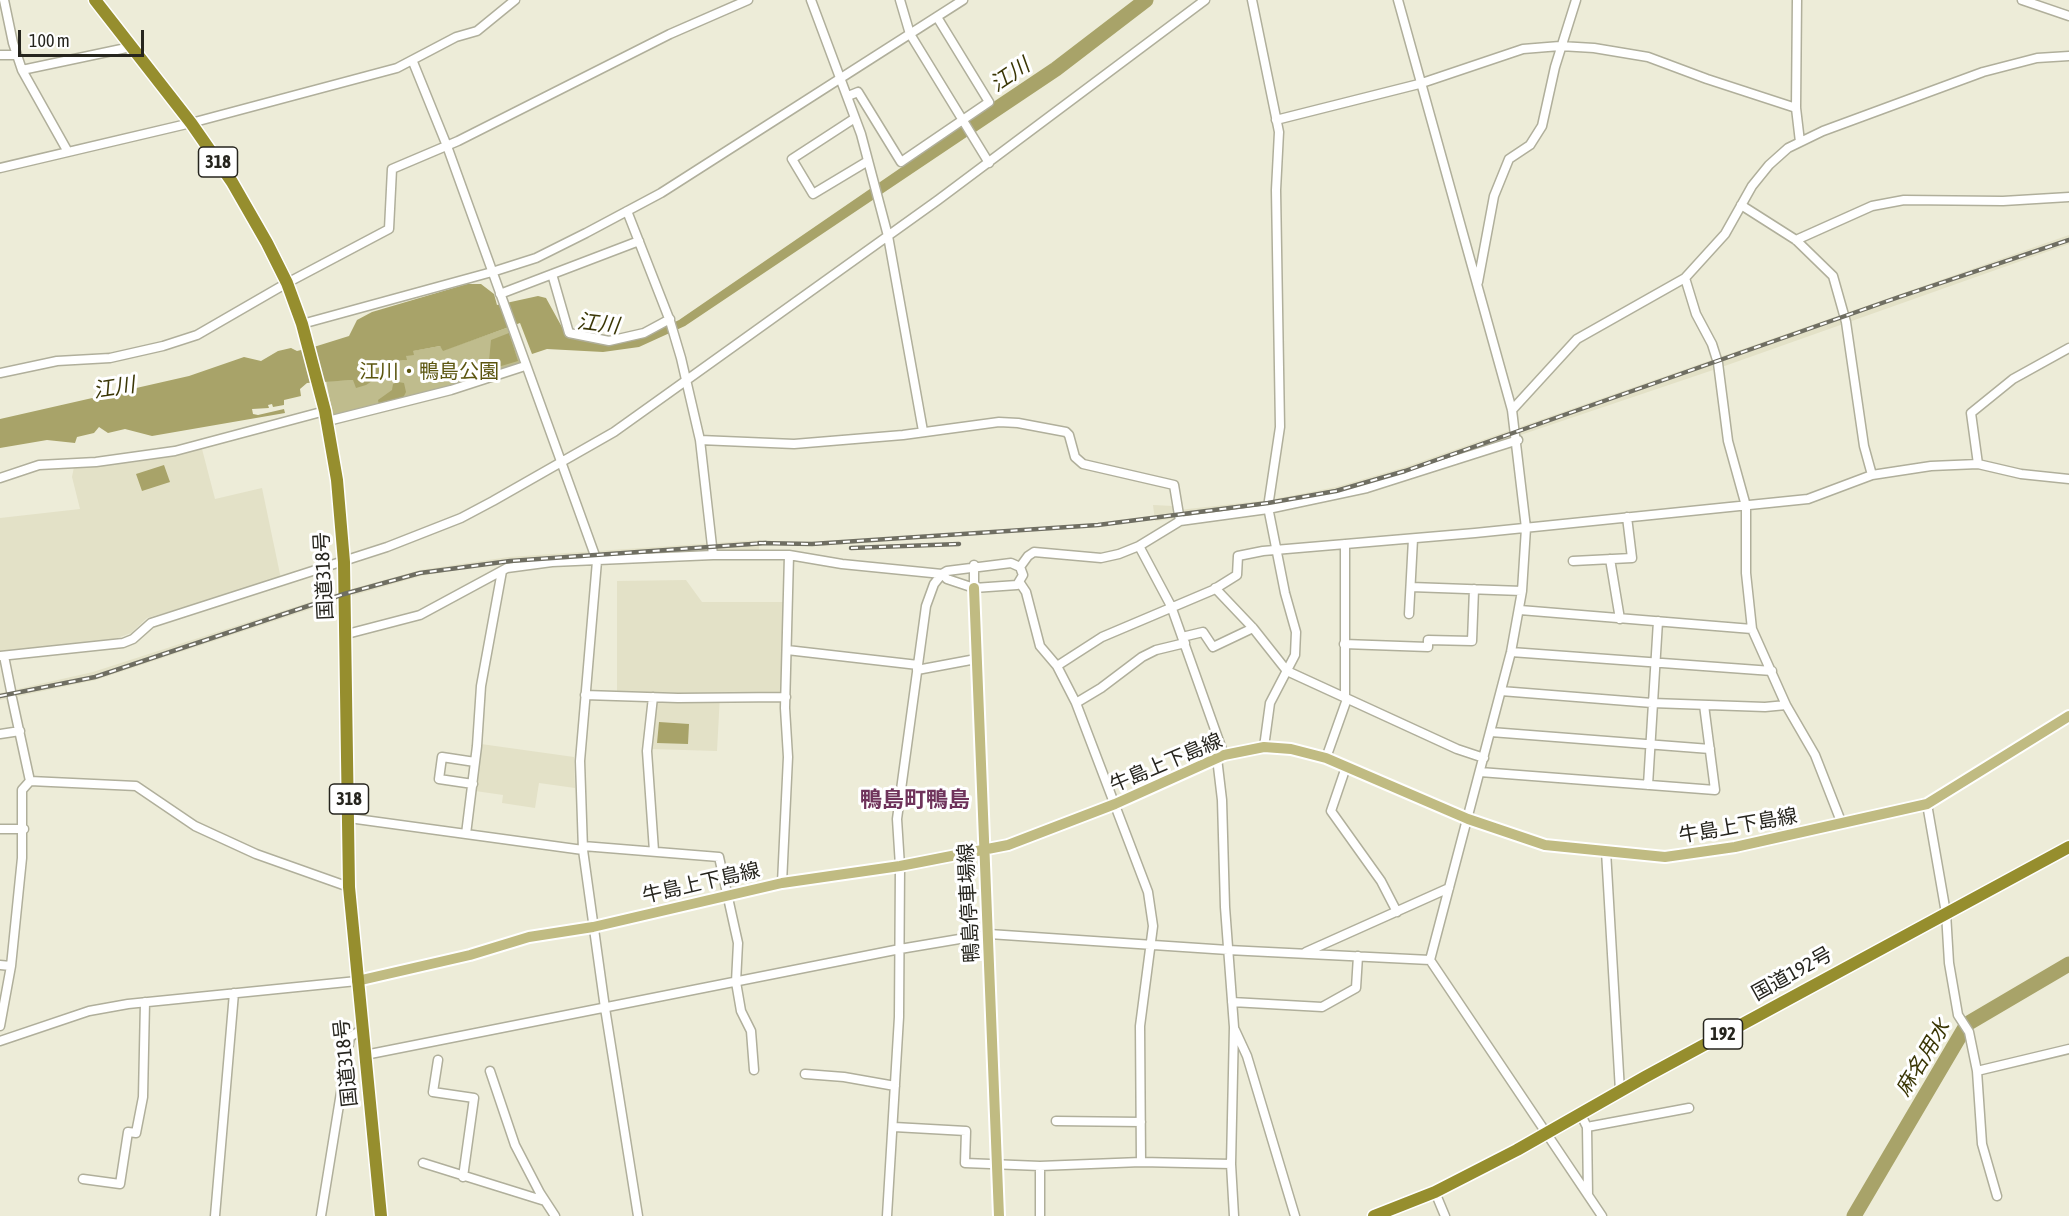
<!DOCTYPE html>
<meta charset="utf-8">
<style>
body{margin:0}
#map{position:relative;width:2069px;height:1216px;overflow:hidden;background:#edecd8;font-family:"Asap Condensed",sans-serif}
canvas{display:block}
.scale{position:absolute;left:18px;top:30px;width:126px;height:27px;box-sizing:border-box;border:3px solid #26251e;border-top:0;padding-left:8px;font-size:18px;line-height:21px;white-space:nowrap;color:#26251e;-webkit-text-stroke:4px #fff;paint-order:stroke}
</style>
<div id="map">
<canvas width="2069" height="1216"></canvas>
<div class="scale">100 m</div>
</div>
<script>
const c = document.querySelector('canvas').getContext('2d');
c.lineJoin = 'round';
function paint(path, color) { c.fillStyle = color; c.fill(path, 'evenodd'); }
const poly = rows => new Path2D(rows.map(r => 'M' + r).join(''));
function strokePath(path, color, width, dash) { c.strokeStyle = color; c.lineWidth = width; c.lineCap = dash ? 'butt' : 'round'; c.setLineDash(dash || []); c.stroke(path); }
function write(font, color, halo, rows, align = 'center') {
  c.font = font + ' "Asap Condensed","Noto Sans JP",sans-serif'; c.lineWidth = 6; c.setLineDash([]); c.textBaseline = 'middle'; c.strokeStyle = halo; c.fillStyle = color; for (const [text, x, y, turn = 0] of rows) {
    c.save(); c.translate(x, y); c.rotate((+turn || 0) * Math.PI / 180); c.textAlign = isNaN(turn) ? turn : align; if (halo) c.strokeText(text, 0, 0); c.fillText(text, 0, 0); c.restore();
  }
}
paint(poly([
 [2069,235,2069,244,1719,368,1405,474,1336,493,1268,507,1155,521,1153,505,1173,506,1179,510,1269,500,1336,487,1405,467],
 [202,449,215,499,262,488,281,579,147,618,131,633,112,640,0,651,0,518,80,509,72,477,74,467,135,462],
 [759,540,759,551,596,557,482,566,421,576,344,598,96,680,0,700,0,693,93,672,344,591,420,570,509,557],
 [686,580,702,602,785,602,783,695,720,695,717,751,650,749,656,695,617,695,617,581],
 [481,744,574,757,575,788,539,783,535,808,502,803,503,795,475,791]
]), '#e3e1c7');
paint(poly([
 [512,326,525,366,450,390,333,415,326,381,353,380,388,362,406,360,406,356,412,351,440,346,444,350]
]), '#bfbc8d');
paint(poly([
 [982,112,986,124,685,326,639,347,603,352,547,349,532,354,520,323,443,351,440,346,413,351,414,355,406,356,407,360,388,362,383,374,366,385,356,388,353,380,307,383,300,389,301,396,284,400,284,405,273,407,272,404,268,405,269,408,252,409,253,414,258,415,284,409,285,413,152,436,125,429,108,433,99,427,94,433,77,437,75,443,47,440,0,448,0,419,189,376,244,357,261,361,278,351,291,348,297,351,317,346,349,336,357,320,372,312,467,284,481,284,494,294,497,305,538,296,546,298,568,338,613,344,641,338,679,320],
 [509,333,518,361,481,372,483,365,489,361,491,340],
 [398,382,404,383,406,392,402,400,379,405,378,400,392,390,393,384],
 [164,465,170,482,142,491,136,474],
 [659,722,689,724,688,744,657,743]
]), '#a8a369');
strokePath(poly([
 [968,128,1056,69,1146,0],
 [1854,1216,1967,1024,2069,964]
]), '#a8a369', 15);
const minor = poly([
 [4,0,13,43,22,70,68,152],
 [811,0,861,134,888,236,923,431],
 [900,0,910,34,989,163],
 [1252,0,1279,132,1276,190,1280,427,1268,507,1285,593,1296,632,1295,655,1270,703,1264,747],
 [1398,0,1512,410,1526,528,1522,591,1511,652,1430,960,1602,1216],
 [1797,0,1796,108,1800,142],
 [2022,0,2069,16],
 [0,55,17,55],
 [413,62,447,146,597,561,580,761,583,850,605,1008,638,1216],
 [22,70,131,47],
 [848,96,858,92,901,162,989,102,937,17],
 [855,118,792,159,813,194,868,161],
 [1276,120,1419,84,1523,49,1560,46,1594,48,1648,57,1707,79,1796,108],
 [0,168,191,123,397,68,456,37,477,31,515,0],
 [1741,205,1796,240,1833,276,1846,322,1864,446,1872,475],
 [627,211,670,321,681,358,700,440,713,555],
 [1796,240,1872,206,1904,200,2003,201,2069,197],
 [552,274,569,333,609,341,644,333,670,319],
 [1685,278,1696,314,1712,344,1718,363,1728,441,1746,506,1746,573,1752,629,1786,705,1815,755,1842,824],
 [1478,282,1494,196,1509,159,1530,145,1542,126,1555,67,1576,0],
 [500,294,639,241],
 [302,324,492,272,536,258,586,233,661,193,963,0],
 [0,373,57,361,110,358,163,346,197,335,287,283,389,229,392,169,458,141,670,34,748,0],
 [1512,410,1577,339,1685,278,1725,234,1752,186,1769,165,1788,148,1823,131,1983,72,2037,58,2069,56],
 [328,421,451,390,525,366],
 [700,440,794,444,903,435,999,422,1018,423,1066,432,1069,435,1075,457,1083,464,1174,485,1180,521,1139,546,1119,554,1101,558,1034,552,1028,556,1020,567],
 [1978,464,1971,413,2013,379,2069,348],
 [0,478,39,465,96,462,175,451,325,411],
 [1180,521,1268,509,1367,488,1518,440],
 [1139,546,1171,606,1224,755],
 [1610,559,1620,619],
 [1573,561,1632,558,1627,517],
 [974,565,974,588],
 [1020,583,1026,592,1040,646,1057,666,1076,703,1148,892,1153,926,1140,1026,1141,1162],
 [1411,587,1522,591],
 [1215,588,1253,628,1287,671,1457,749,1484,758],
 [1520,610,1752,629],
 [1409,614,1413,539],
 [347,634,420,615,507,568,552,562,713,555,789,555,842,564,942,574,947,579,974,588,1017,585,1023,575,1020,567,1011,563,947,571,942,574,934,584,926,606,897,819,900,866,899,1017,887,1216],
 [1182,637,1203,632,1213,647,1253,628],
 [1344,644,1428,647,1428,640,1472,641,1474,589],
 [787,650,918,665],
 [1511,652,1772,671],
 [0,656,123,643,133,639,151,623,387,547,461,518,493,501,614,432,670,392,938,200,1205,0],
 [4,656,11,691],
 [1057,666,1102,637,1213,590,1237,575,1238,556,1263,551,1475,533,1808,499,1872,475,1931,466,1978,464,2021,474,2069,479],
 [917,670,976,659],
 [1501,691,1652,703,1765,707,1786,705],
 [585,695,678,698,786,697],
 [653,697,647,751,654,851],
 [12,698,30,781],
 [1345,698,1345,544],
 [1076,703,1101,688,1142,657,1156,650,1185,643],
 [1491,732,1710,749],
 [0,734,20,731],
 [1217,758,1222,800,1225,907,1234,1027,1231,1164,1234,1216],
 [1326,758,1347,699],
 [1346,767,1331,811,1381,881,1397,912],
 [1480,772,1715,790,1704,705],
 [30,781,136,786,195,826,256,854,349,887],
 [473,784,439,779,442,757,475,762],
 [1648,785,1658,621],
 [1927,804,1946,913,1949,963,1958,1015,1969,1032,1977,1071,2069,1049],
 [349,818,583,850],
 [0,829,24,829],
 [466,834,477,746,481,686,502,571],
 [583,846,719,857,738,943,736,982,741,1011,751,1031,754,1070],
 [1606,851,1620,1091],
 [782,883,788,757,785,708,789,555],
 [1306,952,1449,888],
 [0,965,11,966],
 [1232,1002,1322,1007,1356,988,1358,956],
 [0,1026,11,966,22,858,22,790,30,781],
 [1235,1030,1247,1056,1295,1216],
 [0,1041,89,1011,128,1004,357,981],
 [365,1055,900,949,989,934,1228,950,1430,960],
 [438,1060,433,1092,474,1098,463,1177],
 [490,1071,515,1145,540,1193,555,1216],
 [1977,1071,1982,1144,1997,1196],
 [805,1074,844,1077,895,1086],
 [1580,1113,1587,1127,1689,1108],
 [1056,1121,1141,1122],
 [894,1127,966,1131,965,1163,1040,1166,1141,1162,1231,1164],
 [1587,1127,1588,1195],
 [423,1163,545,1201],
 [83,1179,120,1184,128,1132,136,1133,143,1097,145,1002],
 [1435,1192,1445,1216],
 [215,1216,234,993],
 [321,1216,350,1037,361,1030],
 [1040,1216,1040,1166]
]);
const major = poly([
 [974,588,999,1216],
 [357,981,470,955,529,937,593,927,782,883,900,866,1008,845,1115,804,1224,755,1264,747,1291,749,1326,758,1468,819,1545,845,1665,857,1735,847,1927,804,2069,716]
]);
const highway = poly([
 [95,0,191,123,232,182,267,243,287,283,302,324,325,411,337,480,344,562,349,887,381,1216],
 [1374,1216,1435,1192,1517,1150,1645,1077,2069,847]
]);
strokePath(minor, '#b0af9b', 11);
strokePath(major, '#fff', 14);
strokePath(highway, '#fff', 15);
strokePath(minor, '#fff', 8);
strokePath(major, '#c0bb82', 10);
strokePath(highway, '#968e2e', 12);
const rail = poly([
 [759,543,812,544,1098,525,1268,503,1336,491,1405,471,1899,297,2069,240],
 [851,548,959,544],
 [0,696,95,677,344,594,420,573,510,561,766,543]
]);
strokePath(rail, '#6f6e62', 4.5);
strokePath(rail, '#fff', 2, [7]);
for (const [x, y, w] of [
 [218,162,39],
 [349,799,39],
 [1723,1034,39]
]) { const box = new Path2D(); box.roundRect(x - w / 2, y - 15, w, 30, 4.5); c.fillStyle = '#fff'; c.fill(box); strokePath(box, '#26251e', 1.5); }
write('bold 18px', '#26251e', null, [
 ["318",218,162],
 ["318",349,799],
 ["192",1723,1034]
]);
write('20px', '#5c5610', '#fff', [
 ["江川・鴨島公園",429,372]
]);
write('20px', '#26251e', '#fff', [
 ["国道318号",324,576,-93],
 ["牛島上下島線",1166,763,-23],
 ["牛島上下島線",1738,826,-10],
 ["牛島上下島線",701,883,-13],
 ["鴨島停車場線",969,903,-93],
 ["国道192号",1792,974,-29],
 ["国道318号",346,1063,-96]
]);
write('italic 21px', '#3b3706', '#fff', [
 ["江川",1010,75,-34],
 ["江川",598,324,7],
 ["江川",114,388,-9],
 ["麻名用水",1923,1058,-59]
]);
write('bold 22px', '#6f335b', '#fff', [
 ["鴨島町鴨島",915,800]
]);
</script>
